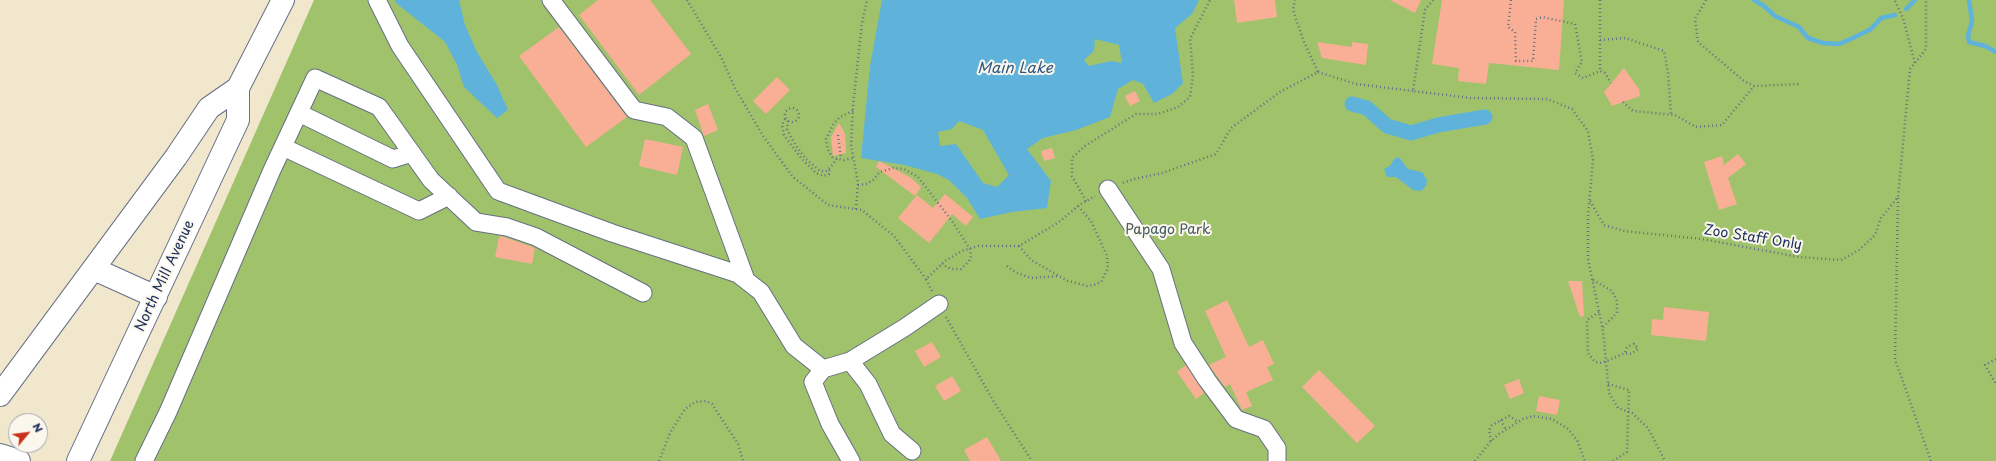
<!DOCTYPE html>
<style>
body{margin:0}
#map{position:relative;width:1996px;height:461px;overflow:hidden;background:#f0e7cc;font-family:"Playpen Sans",sans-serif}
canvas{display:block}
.north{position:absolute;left:8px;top:413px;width:40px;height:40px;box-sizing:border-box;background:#fbf7ec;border:1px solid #a1a7b3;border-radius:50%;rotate:61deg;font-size:11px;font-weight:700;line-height:16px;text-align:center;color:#1b2f5e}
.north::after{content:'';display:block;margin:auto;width:14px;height:18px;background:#c8321e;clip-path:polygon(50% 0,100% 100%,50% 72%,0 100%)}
</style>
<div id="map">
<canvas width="1996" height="461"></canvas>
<div class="north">N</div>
</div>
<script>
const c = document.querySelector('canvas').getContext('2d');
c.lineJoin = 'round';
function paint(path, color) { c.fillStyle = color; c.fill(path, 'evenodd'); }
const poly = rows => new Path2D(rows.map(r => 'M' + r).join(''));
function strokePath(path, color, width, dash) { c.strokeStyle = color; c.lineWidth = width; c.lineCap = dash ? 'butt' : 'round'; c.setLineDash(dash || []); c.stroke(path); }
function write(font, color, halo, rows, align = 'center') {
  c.font = font + ' "Playpen Sans",sans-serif'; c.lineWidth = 4; c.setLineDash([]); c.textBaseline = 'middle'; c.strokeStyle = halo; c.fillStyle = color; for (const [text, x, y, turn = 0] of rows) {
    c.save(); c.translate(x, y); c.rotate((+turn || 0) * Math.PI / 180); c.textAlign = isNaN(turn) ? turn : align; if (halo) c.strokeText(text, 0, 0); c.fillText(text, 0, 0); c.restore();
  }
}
paint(poly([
 [314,0,1996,0,1996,461,110,461]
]), '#a0c26b');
paint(poly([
 [395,0,459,0,465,25,477,52,497,85,508,110,497,118,464,87,457,65,445,42,396,3],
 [882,0,1199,0,1192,14,1175,28,1183,83,1172,94,1154,103,1143,84,1133,80,1118,89,1110,117,1076,130,1043,138,1027,149,1051,181,1047,208,1012,212,980,219,967,198,949,180,937,174,904,165,861,158,870,66],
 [1095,39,1119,45,1122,63,1111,61,1089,66,1084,60,1094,51],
 [959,121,983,130,1009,175,997,187,983,183,956,144,940,146,938,132,952,129],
 [1399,157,1408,169,1422,172,1427,180,1426,186,1421,191,1413,190,1396,177,1387,177,1384,169,1390,166,1394,159]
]), '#5fb3db');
strokePath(poly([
 [1754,0,1764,6,1775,16,1799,27,1808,38,1823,43,1839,44,1853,38,1871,29,1881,18,1895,15],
 [1969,0,1972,21,1968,36,1969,42,1985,46,1996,52],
 [1906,9,1915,0]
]), '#5fb3db', 4.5);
strokePath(poly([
 [1352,104,1367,108,1387,126,1411,133,1438,125,1485,117]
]), '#5fb3db', 15);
paint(poly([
 [598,0,650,0,691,54,639,95,579,15],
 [1234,0,1275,0,1277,17,1237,23],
 [1390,0,1421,0,1415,13],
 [1442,0,1564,0,1559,70,1489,63,1486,84,1458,81,1459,68,1432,64],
 [559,27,627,117,586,147,519,56],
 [1317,42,1352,47,1352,42,1368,44,1366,65,1322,58],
 [1624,68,1639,89,1640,96,1612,106,1604,92],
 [777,77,790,90,766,114,753,101],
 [1135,91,1140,101,1130,106,1125,96],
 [708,104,718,130,704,136,695,110],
 [839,123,845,134,846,153,833,156,831,137],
 [645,139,683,147,677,175,639,166],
 [1052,148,1055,158,1044,161,1041,151],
 [1738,154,1746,164,1728,178,1737,204,1719,210,1704,162,1722,156,1724,165],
 [879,161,910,177,921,187,915,196,876,167],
 [945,194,973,217,966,226,952,214,929,243,898,218,917,195,933,208],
 [501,236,535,248,532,264,495,257,499,237],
 [1568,281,1582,281,1584,316,1580,317],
 [1227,300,1249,347,1263,340,1274,364,1267,367,1273,380,1246,392,1252,406,1242,410,1230,384,1225,387,1209,365,1226,357,1205,311],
 [1664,307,1709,312,1706,341,1651,335,1652,319,1663,320],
 [932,342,941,357,924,367,915,351],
 [1186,365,1204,393,1196,399,1177,372],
 [1319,370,1375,426,1357,443,1302,387],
 [952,376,961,391,944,401,935,386],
 [1519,379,1524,393,1510,399,1504,385],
 [1539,396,1560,400,1557,415,1536,411],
 [987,437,1001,461,970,461,964,450]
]), '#f9af96');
const minor = poly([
 [377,0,400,46,498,191,612,233,738,274,761,292,794,346,823,369,850,361,904,328,939,304],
 [551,0,634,110,667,117,694,138,746,280],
 [299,113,393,159,412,153],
 [283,147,419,211,449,196],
 [1108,189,1161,269,1183,343,1207,380,1236,419,1264,429,1277,448,1277,461],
 [850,361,868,384,892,434,912,451],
 [823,369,813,382,830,424,851,461],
 [144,461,168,412,272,170,315,78,379,107,431,180,476,222,507,227,536,237,643,293]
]);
const major = poly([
 [94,269,156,297],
 [0,395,176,157,209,108,238,88],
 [0,455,19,461],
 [78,461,238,120,238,88,283,0]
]);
strokePath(minor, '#666f84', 19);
strokePath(major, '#666f84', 24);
strokePath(poly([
 [687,0,721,57,735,88,763,136,793,177,828,205,862,210,894,236,926,279],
 [1433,0,1425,10,1413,91,1471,98,1547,99,1572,109,1588,131,1593,160,1588,216,1588,259,1603,331,1609,393,1618,408,1632,413,1648,428,1665,461],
 [1511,0,1508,27,1515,32,1516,61,1533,61,1536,19,1542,17,1575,24,1582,62,1575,73,1583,78,1600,71,1605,73,1611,83],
 [1600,0,1600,71],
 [1706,0,1695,19,1698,42,1744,81,1754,86,1799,84],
 [1895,1,1903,18,1915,63],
 [1600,40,1625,38,1664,51,1668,73,1671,114],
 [1318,72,1356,84,1413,91],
 [1623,102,1633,111,1675,115,1696,127,1722,125,1754,86],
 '785 115a7 7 0 1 1 14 0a7 7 0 1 1-14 0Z',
 [853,111,840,117,834,123,826,139,828,150,833,158,844,160,853,158],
 [785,119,782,125,784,135,801,158,816,173,823,176,829,174,830,168],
 [788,121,787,129,795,144,805,158,820,171,827,171,837,159],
 [838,135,841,159],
 [1123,183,1134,179,1162,173,1216,154,1231,128,1280,92,1318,72,1304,42,1293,10,1295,0],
 [858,185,867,184,873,180,880,172,893,168,904,169,918,177,952,221,970,249,971,256,969,261,961,269,951,269,942,264],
 [1898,198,1895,359,1931,461],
 [1086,201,1072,176,1072,158,1085,146,1136,114,1158,114,1178,107,1190,97,1193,75,1190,39,1210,0],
 [1590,201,1604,225,1624,231,1702,239,1799,257,1841,260,1859,250,1875,235,1881,218,1898,197,1910,69,1926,49,1926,0],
 [856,209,858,183,851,145,853,106,862,23,867,0],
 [1019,246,1031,260,1068,281,1087,286,1094,285,1101,282,1108,268,1107,256,1091,221,1078,206],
 [1007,266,1015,272,1031,278,1059,276],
 [1593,280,1612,291,1617,301,1617,313,1603,327],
 [932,291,926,279,945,261,962,251,978,246,1019,246,1059,222,1078,206,1095,196],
 [1599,312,1587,320,1588,353,1595,362,1602,363,1625,353,1627,347,1634,344,1638,349,1631,354,1625,353],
 [946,317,994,402,1032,461],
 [1996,359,1985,365,1996,384],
 [1608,384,1629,390],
 [1501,420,1506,430],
 [1491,441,1489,430,1492,425,1509,416,1519,422],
 [659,461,670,433,685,409,695,402,706,401,712,404,738,444,743,461],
 [1475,461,1491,441,1499,434,1523,419,1533,416,1552,419,1568,429,1577,440,1585,461]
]), '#666f84', 2.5, [1, 3]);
strokePath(minor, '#fff', 17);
strokePath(major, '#fff', 22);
strokePath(poly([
 [1613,461,1627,452,1629,390]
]), '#666f84', 2.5, [1, 3]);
write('14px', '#435b62', '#fbf7ec', [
 ["Papago Park",1168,230]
]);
write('14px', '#1b2f5e', '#fbf7ec', [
 ["Zoo Staff Only",1753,238,9],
 ["North Mill Avenue",165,276,-65]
]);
write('italic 15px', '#2f5784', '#fbf7ec', [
 ["Main Lake",1015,69]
]);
</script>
